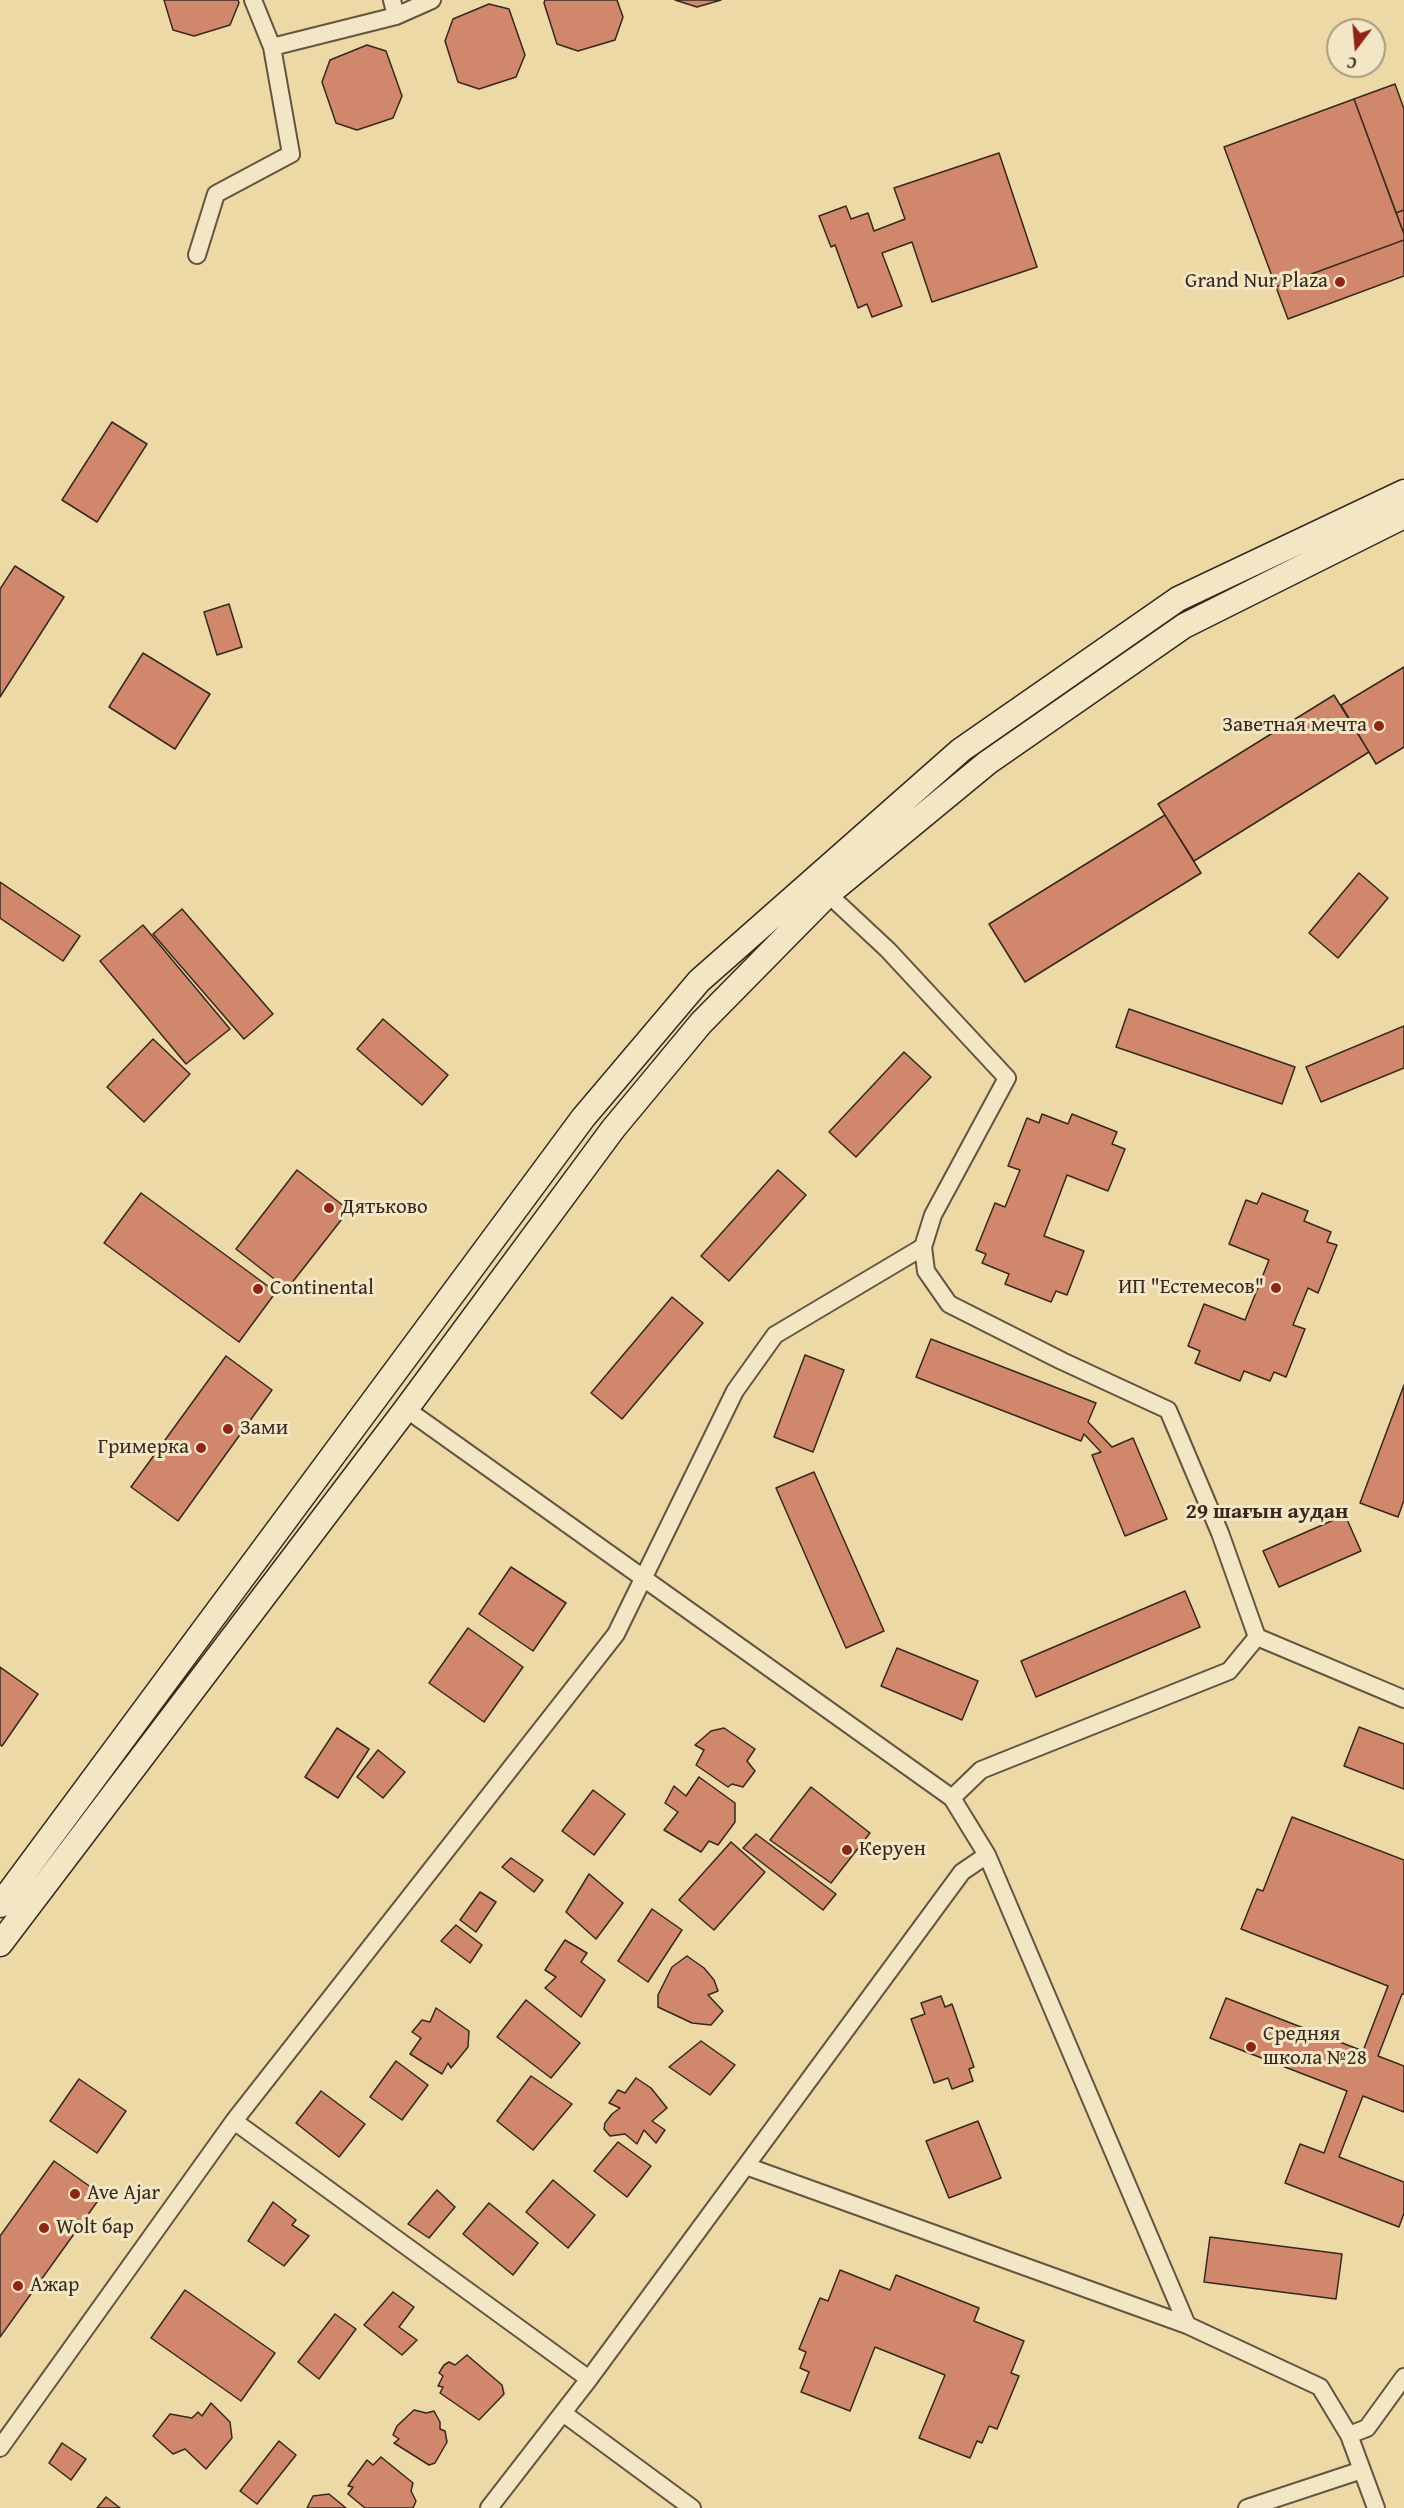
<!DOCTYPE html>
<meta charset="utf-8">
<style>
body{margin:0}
#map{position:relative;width:1404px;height:2508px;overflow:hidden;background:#edd9a6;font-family:"Gentium Book Plus",serif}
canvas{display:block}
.north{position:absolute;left:1326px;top:18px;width:60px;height:60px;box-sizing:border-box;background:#f3e6c5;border:2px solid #a89a82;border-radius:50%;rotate:196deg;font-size:16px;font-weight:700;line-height:24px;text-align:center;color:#37281e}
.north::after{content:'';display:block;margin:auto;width:21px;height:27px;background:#8f2418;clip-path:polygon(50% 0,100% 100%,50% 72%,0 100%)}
</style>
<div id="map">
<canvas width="1404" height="2508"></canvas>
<div class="north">С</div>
</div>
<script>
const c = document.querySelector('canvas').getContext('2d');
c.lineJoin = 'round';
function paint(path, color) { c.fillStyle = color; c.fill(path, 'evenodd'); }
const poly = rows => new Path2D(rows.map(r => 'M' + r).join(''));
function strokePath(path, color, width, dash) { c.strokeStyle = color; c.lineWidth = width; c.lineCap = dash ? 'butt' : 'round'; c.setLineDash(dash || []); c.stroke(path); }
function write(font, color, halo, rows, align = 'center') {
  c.font = font + ' "Gentium Book Plus",serif'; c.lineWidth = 6; c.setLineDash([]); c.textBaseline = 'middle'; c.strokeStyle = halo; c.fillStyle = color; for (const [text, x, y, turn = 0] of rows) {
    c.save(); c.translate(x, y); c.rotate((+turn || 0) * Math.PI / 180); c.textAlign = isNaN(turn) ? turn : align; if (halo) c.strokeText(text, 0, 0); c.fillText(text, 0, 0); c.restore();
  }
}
const building = poly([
 [164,0,238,0,239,3,230,25,194,36,173,30,164,0],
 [545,0,617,0,623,17,615,40,578,51,557,44,544,3,545,0],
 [675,0,721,0,697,7,675,0],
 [489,4,509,9,525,55,516,77,479,89,458,82,445,41,453,19,489,4],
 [367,45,386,51,402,96,393,118,357,130,336,123,322,82,330,60,367,45],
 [1395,84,1404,109,1404,210,1396,213,1354,99,1395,84],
 [1354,99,1404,234,1404,240,1276,287,1224,147,1354,99],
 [999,153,1037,267,932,302,912,242,882,253,902,306,872,317,867,304,858,308,835,245,831,247,819,216,846,206,851,219,868,213,874,231,905,219,894,188,999,153],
 [1404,210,1404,234,1396,213,1404,210],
 [1404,240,1404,276,1288,319,1276,287,1404,240],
 [112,422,147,444,97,522,62,500,112,422],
 [15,566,64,597,0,697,0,589,15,566],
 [229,604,242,647,217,655,204,612,229,604],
 [143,653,210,694,175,749,109,707,143,653],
 [1404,667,1404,747,1376,764,1341,705,1404,667],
 [1334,695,1369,752,1194,861,1158,804,1334,695],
 [1165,815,1201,873,1025,982,989,924,1165,815],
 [1359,873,1388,898,1338,958,1309,933,1359,873],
 [0,882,80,936,63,961,0,918,0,882],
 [182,909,273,1014,244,1039,153,934,182,909],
 [143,925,230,1029,186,1064,100,961,143,925],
 [1129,1009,1295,1067,1282,1104,1116,1047,1129,1009],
 [383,1019,448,1075,422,1105,357,1049,383,1019],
 [1404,1026,1404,1068,1321,1102,1306,1067,1404,1026],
 [153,1039,190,1074,144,1122,107,1087,153,1039],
 [904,1052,931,1077,856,1157,829,1132,904,1052],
 [1042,1114,1068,1124,1072,1114,1117,1132,1112,1144,1125,1149,1108,1191,1067,1175,1044,1236,1084,1251,1067,1295,1056,1291,1051,1302,1005,1284,1009,1274,982,1263,986,1254,976,1250,995,1203,1005,1207,1020,1170,1008,1166,1027,1118,1039,1123,1042,1114],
 [297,1170,349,1210,287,1289,236,1249,297,1170],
 [778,1170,806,1195,729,1281,701,1256,778,1170],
 [141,1193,276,1292,239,1342,104,1243,141,1193],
 [1262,1193,1308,1211,1304,1221,1331,1232,1327,1242,1337,1245,1318,1293,1308,1288,1293,1325,1305,1329,1286,1377,1274,1372,1270,1381,1244,1371,1240,1381,1195,1363,1200,1351,1188,1346,1204,1304,1245,1320,1269,1260,1229,1244,1246,1200,1257,1204,1262,1193],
 [672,1297,703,1323,622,1419,591,1393,672,1297],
 [931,1339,1096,1403,1088,1422,1112,1447,1133,1438,1167,1519,1125,1536,1092,1455,1101,1452,1084,1434,1081,1441,916,1377,931,1339],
 [805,1355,844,1370,813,1452,774,1437,805,1355],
 [226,1356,272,1390,178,1521,131,1487,226,1356],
 [1404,1385,1404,1500,1398,1517,1360,1503,1404,1385],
 [814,1472,884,1631,846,1648,776,1488,814,1472],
 [1345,1515,1361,1551,1279,1587,1263,1551,1345,1515],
 [511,1567,566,1603,533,1651,479,1614,511,1567],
 [1185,1591,1200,1627,1036,1697,1021,1661,1185,1591],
 [468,1628,523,1667,484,1722,429,1683,468,1628],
 [897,1648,978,1681,962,1720,881,1686,897,1648],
 [0,1667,38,1694,2,1746,0,1745,0,1667],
 [1359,1727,1404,1744,1404,1789,1344,1766,1359,1727],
 [337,1728,369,1749,338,1798,305,1777,337,1728],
 [724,1728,755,1749,747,1761,755,1771,743,1787,732,1784,728,1787,696,1765,704,1750,695,1745,711,1731,724,1728],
 [378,1750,405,1772,383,1798,357,1777,378,1750],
 [699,1777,735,1803,735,1822,718,1845,709,1841,701,1852,664,1830,678,1812,665,1803,674,1786,686,1796,699,1777],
 [811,1787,870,1833,831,1883,770,1840,811,1787],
 [593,1790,625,1814,594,1855,562,1831,593,1790],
 [1292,1817,1404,1860,1404,1994,1402,1994,1378,2056,1404,2066,1404,2112,1363,2096,1339,2157,1404,2182,1404,2213,1399,2227,1285,2183,1300,2144,1324,2153,1347,2091,1210,2038,1226,1998,1363,2051,1388,1986,1241,1929,1257,1889,1263,1891,1292,1817],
 [756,1834,836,1894,823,1910,743,1848,756,1834],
 [731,1842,765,1872,714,1930,679,1900,731,1842],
 [511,1858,543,1880,534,1892,502,1867,511,1858],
 [589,1874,623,1903,596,1939,566,1912,589,1874],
 [480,1892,496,1902,476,1932,460,1920,480,1892],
 [652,1909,682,1930,648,1982,618,1961,652,1909],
 [456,1925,482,1945,470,1963,441,1941,456,1925],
 [565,1940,587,1953,581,1962,605,1980,581,2017,545,1988,556,1977,545,1970,565,1940],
 [687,1956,704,1968,714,1980,718,1991,708,1995,723,2011,711,2025,692,2023,658,2007,658,1995,672,1967,687,1956],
 [941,1996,945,2007,952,2004,974,2067,969,2069,973,2081,952,2089,948,2078,934,2083,911,2019,925,2014,921,2003,941,1996],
 [526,2000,580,2043,551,2078,497,2037,526,2000],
 [436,2008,469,2031,468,2047,451,2068,448,2063,442,2074,410,2054,421,2038,412,2032,422,2020,430,2022,436,2008],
 [701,2041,735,2065,710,2095,669,2067,701,2041],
 [396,2061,428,2085,402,2120,370,2097,396,2061],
 [531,2076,572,2104,533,2150,497,2121,531,2076],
 [636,2078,651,2088,667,2108,652,2121,665,2130,656,2143,644,2130,637,2144,625,2134,610,2136,604,2129,605,2123,612,2114,620,2108,609,2103,618,2090,625,2093,636,2078],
 [79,2079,126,2111,97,2153,50,2121,79,2079],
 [321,2091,365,2124,339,2157,296,2123,321,2091],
 [978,2121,1001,2178,949,2198,926,2141,978,2121],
 [618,2142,651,2166,627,2197,594,2171,618,2142],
 [54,2161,102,2195,0,2337,0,2236,54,2161],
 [553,2180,595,2215,568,2248,526,2212,553,2180],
 [437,2190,455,2207,429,2238,408,2224,437,2190],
 [273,2202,296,2220,292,2225,309,2236,284,2266,248,2241,273,2202],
 [489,2203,538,2243,513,2275,463,2234,489,2203],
 [1210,2237,1342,2254,1336,2299,1204,2282,1210,2237],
 [840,2270,890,2290,896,2275,979,2308,974,2321,1024,2341,1011,2373,1019,2376,997,2429,989,2426,982,2443,977,2441,970,2458,919,2438,945,2375,875,2347,850,2411,801,2392,809,2372,800,2368,806,2352,799,2349,820,2298,828,2301,840,2270],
 [185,2290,275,2353,241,2401,151,2338,185,2290],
 [393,2292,414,2307,399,2327,417,2340,402,2355,364,2325,393,2292],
 [335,2314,356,2329,319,2379,298,2362,335,2314],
 [467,2355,502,2385,504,2394,479,2420,440,2393,443,2387,438,2386,443,2376,439,2373,444,2365,449,2362,455,2365,467,2355],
 [211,2403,230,2422,232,2438,206,2469,185,2449,173,2454,153,2436,170,2414,192,2418,198,2412,202,2416,211,2403],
 [414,2410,426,2413,434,2411,440,2422,440,2429,445,2431,447,2442,435,2463,429,2465,394,2443,399,2439,393,2435,397,2426,414,2410],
 [279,2441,296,2455,257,2504,240,2491,279,2441],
 [62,2443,86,2459,71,2480,49,2463,62,2443],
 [381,2457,413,2483,411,2491,416,2501,413,2508,365,2508,348,2494,353,2487,348,2486,367,2460,373,2465,381,2457],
 [329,2494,346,2508,307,2508,313,2496,329,2494],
 [106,2497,120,2508,97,2508,106,2497]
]);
paint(building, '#d1876c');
strokePath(building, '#37281e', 1.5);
const street = poly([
 [253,0,272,47],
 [396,16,432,0],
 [197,255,216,194,291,154,272,47,396,16,392,0],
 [828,894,888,950,1007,1078,933,1215,923,1247,926,1271,949,1304,1062,1361,1168,1410,1220,1533,1257,1637,1404,1699],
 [406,1409,952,1798,987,1855,1187,2325,1320,2387,1349,2435,1376,2508],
 [952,1798,981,1770,1229,1671,1257,1637],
 [234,2121,589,2379],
 [746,2166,1187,2325],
 [563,2413,692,2508],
 [1349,2435,1367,2428,1404,2377],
 [0,2448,234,2121,616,1634,735,1391,775,1335,923,1247],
 [489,2508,589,2379,962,1872,987,1855],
 [1247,2508,1362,2470]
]);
const secondary = poly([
 [0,1905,583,1118,699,981,961,750,1178,599,1404,492],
 [0,1944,406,1409,613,1129,701,1023,828,894,987,763,1184,626,1404,516]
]);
strokePath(street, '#645440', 20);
strokePath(secondary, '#37281e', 27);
strokePath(street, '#f3e6c5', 16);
strokePath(secondary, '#f3e6c5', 24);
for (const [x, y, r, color] of [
 [1340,282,6,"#8f2418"],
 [1379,726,6,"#8f2418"],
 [329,1208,6,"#8f2418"],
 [1276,1288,6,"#8f2418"],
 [258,1289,6,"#8f2418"],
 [228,1429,6,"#8f2418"],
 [201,1448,6,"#8f2418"],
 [847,1850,6,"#8f2418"],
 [1251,2047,6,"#8f2418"],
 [75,2194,6,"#8f2418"],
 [44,2228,6,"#8f2418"],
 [18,2286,6,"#8f2418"]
]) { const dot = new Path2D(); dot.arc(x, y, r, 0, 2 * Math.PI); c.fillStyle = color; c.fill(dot); strokePath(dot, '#f3e6c5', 2); }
write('21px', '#37281e', '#f3e6c5', [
 ["Grand Nur Plaza",1328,282,"right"],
 ["Заветная мечта",1367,726,"right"],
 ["Дятьково",341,1208],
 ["ИП \"Естемесов\"",1264,1288,"right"],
 ["Continental",270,1289],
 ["Зами",240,1429],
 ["Гримерка",189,1448,"right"],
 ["Керуен",859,1850],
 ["Средняя",1263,2035],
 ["школа №28",1263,2059],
 ["Ave Ajar",87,2194],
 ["Wolt бар",56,2228],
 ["Ажар",30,2286]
], 'left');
write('bold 22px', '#37281e', '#f3e6c5', [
 ["29 шағын аудан",1267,1512]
]);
</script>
